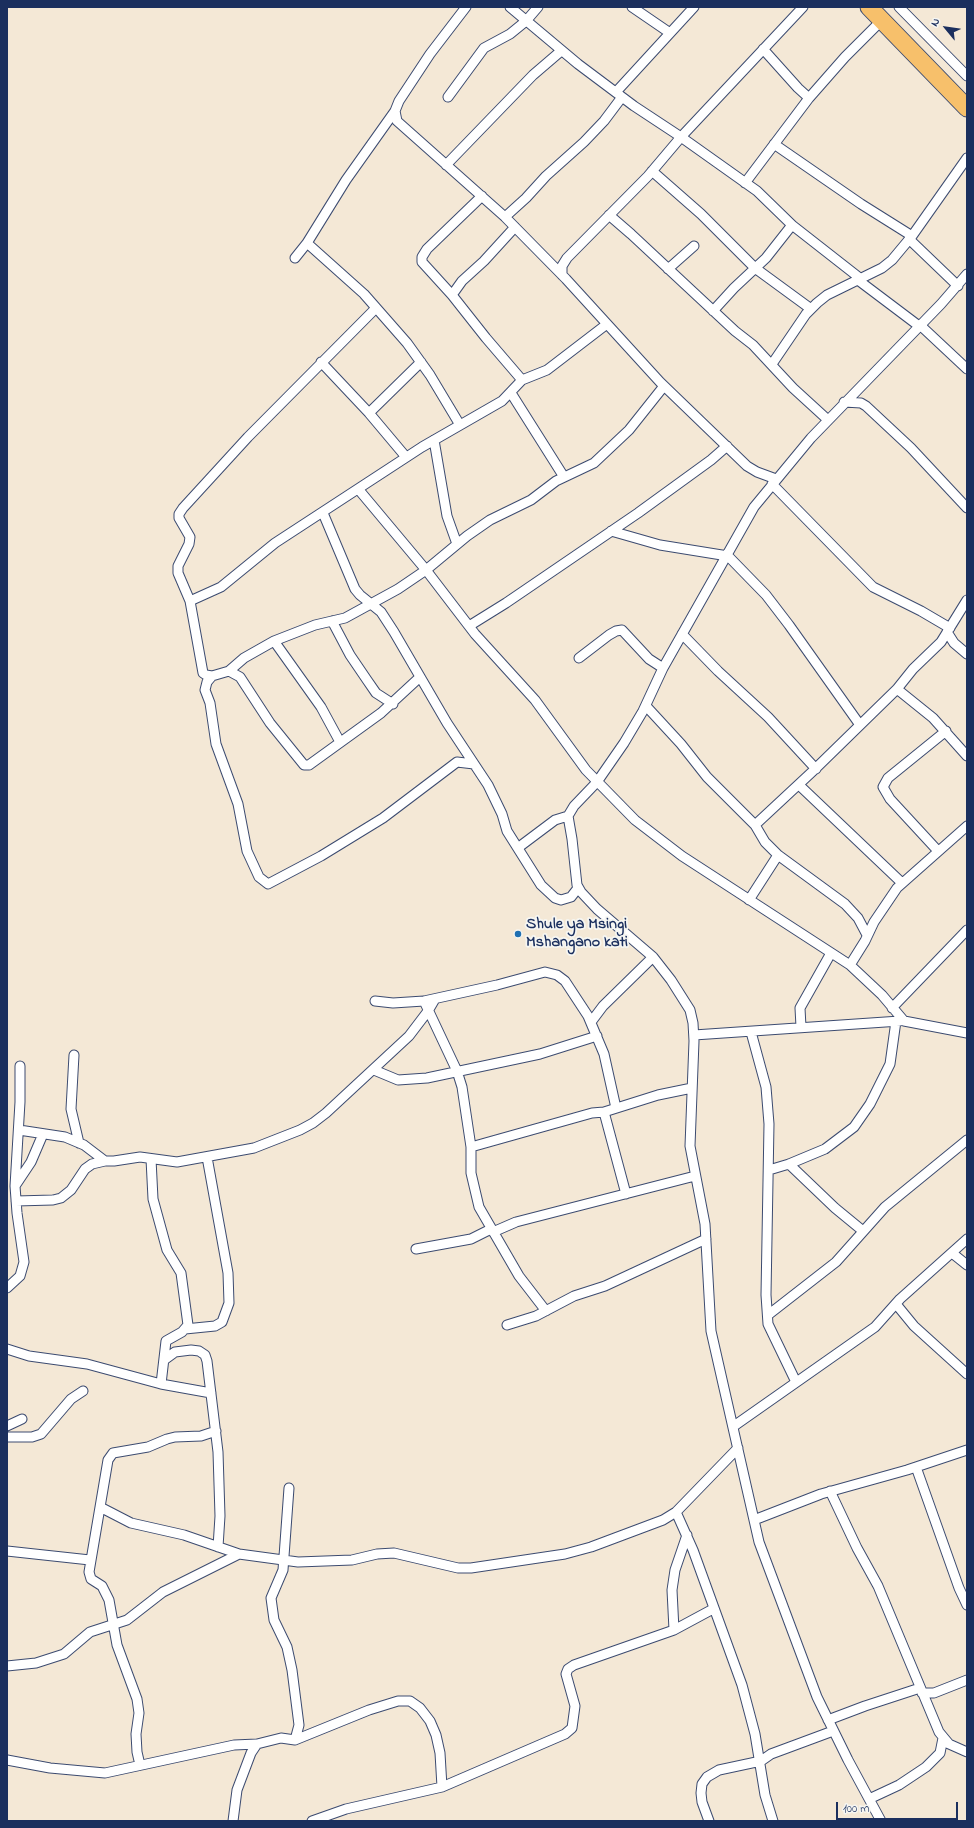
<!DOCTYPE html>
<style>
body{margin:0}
#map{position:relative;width:974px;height:1828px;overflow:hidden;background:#f4e8d6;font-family:"Indie Flower",sans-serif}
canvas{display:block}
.frame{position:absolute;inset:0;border:8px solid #1b2f5e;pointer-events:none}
.north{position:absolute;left:926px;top:8px;width:40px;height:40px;-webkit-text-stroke:3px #f6f6f2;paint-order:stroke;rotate:299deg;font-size:11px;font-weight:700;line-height:16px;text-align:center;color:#1b2f5e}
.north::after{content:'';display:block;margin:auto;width:14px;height:18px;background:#1b2f5e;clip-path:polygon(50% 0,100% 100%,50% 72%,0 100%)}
.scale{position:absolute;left:836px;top:1802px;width:122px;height:18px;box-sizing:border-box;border:2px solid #1b2f5e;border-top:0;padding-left:5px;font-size:12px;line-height:14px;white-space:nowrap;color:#1b2f5e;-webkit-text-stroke:3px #f6f6f2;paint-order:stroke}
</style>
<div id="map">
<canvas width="974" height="1828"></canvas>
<div class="frame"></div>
<div class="north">N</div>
<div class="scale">100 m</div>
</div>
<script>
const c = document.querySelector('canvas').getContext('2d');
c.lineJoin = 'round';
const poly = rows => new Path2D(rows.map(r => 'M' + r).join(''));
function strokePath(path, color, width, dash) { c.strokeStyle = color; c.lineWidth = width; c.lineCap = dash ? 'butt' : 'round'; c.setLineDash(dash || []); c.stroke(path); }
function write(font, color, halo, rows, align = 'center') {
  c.font = font + ' "Indie Flower",sans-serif'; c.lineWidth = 3.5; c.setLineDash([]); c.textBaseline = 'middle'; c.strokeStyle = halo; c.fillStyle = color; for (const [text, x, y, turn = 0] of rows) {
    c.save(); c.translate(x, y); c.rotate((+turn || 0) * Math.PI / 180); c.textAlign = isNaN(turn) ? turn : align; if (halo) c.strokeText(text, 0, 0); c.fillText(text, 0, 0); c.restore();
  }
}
const street = poly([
 [466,7,430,54,399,101,395,111,397,121,505,217,566,279,660,382,747,466,757,472,776,479],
 [510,7,578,64,634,106,681,137,757,191,792,225,861,279],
 [632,7,670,33],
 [899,7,967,76],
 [763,49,798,88,809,98],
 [616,92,694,7],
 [448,97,484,48,510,34,526,21,538,7],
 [774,144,861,204,912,236],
 [446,165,533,75,561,51],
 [652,171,701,214,755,268,811,309],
 [745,183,809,98,845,57,882,20],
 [482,196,427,249,422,257,422,262,452,295,486,338,522,380],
 [609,215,631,234,735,331,753,345,793,388,828,420],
 [505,217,526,198,546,176,584,142,604,121,622,97],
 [909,239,958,286],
 [307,243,364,294,407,343,430,375,460,425],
 [295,258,307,243,346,180,395,111],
 [668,269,694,246],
 [562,275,562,266,567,258,648,176,681,137,803,7],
 [858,280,919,326],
 [452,295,462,281,484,261,515,227],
 [376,308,248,437,183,508,179,514,179,518,190,537,189,544,178,566,178,573,190,601,203,673,206,675,212,676,229,671,240,677,270,723,304,765,309,765,381,713,420,677],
 [713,311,734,288,766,258,792,225],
 [920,325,967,369],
 [321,362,369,413,406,457],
 [772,364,806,314,817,303,827,295,882,268,892,260,912,236,967,158],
 [511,393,564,477],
 [844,402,861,403,866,406,911,448,967,508],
 [369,413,421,362],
 [434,440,447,516,457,544],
 [772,484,873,587,921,611,950,628],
 [359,490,426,570,475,634,535,700,586,770,635,820,682,856,850,965,882,995,904,1021,967,1033],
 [323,513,355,589,360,595,381,612,394,632,447,723,488,785,502,814,507,831,541,885,555,898,561,900,571,897,578,888],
 [611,531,660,545,728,556,766,595,789,625,860,725],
 [190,601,221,587,275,543,422,447,502,401,522,380,547,370,607,324],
 [332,621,350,655,367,680,376,693,393,704],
 [469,626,506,603,638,513,711,460,727,446],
 [947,632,954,643,967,654],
 [682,634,718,671,768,717,816,769],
 [274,641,321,707,340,742],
 [579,658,609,635,616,631,622,630,649,659,663,668],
 [229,671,244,658,274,641,315,625,345,618,398,589,426,570,467,536,490,520,531,500,556,481,594,463,629,430,664,386],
 [212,676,207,682,205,690,210,703,216,744,238,804,247,851,259,877,268,884,321,856,383,818,457,762,474,764],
 [897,689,933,718,967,756],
 [646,706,681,744,707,777,755,825,765,842,778,855,845,904,858,918,867,935],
 [799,785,902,883],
 [755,825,813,771,897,689,913,669,941,642,967,600],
 [519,847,555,820,568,816],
 [938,851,890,799,883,787,888,778,946,731],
 [749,900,778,855],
 [850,965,865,941,874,922,897,888,967,826],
 [375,1001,393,1003,424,1001,497,985,545,972,557,975,565,981,588,1016,604,1054,616,1108],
 [424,1001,457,1071,462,1087,471,1147,471,1173,479,1207,519,1276,546,1311],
 [892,1008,967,930],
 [591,1022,603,1006,653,957],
 [801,1027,800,1008,831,953],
 [751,1032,766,1087,769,1124,766,1295,768,1324,796,1382],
 [694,1035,900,1021],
 [74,1055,71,1109,79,1143],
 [374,1070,398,1080,427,1078,540,1054,597,1036],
 [604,1112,626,1194],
 [19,1130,65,1137,84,1145,105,1161,114,1161,140,1157,177,1162,254,1148,300,1130,313,1123,326,1113,409,1036,428,1011,435,999],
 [471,1147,592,1113,604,1112,658,1095,692,1088],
 [151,1159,153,1199,167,1250,181,1273,188,1325,182,1332,166,1341,161,1384],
 [789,1164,835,1208,863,1231],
 [769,1170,789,1164,825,1149,854,1127,870,1104,890,1064,896,1021],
 [15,1186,31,1162,43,1134],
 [16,1201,53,1200,61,1198,71,1190,85,1169,92,1164,105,1161],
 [493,1232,516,1222,695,1176],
 [416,1249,471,1239,491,1229],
 [952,1253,967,1265],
 [7,1288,20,1276,24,1262,17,1213,15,1186,20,1102,20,1066],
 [896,1304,914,1326,967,1374],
 [768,1315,836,1262,885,1207,967,1140],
 [507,1325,536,1316,574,1296,605,1286,706,1239],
 [185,1329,215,1326,222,1322,229,1303,228,1273,207,1157],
 [7,1349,29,1356,87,1364,161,1384,211,1393],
 [164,1360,175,1352,191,1350,199,1351,205,1355,207,1361,218,1452,220,1516,218,1547],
 [7,1426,22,1419],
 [734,1426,875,1327,900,1299,967,1239],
 [7,1437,32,1437,41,1434,71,1399,83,1391],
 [916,1467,959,1588,967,1605],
 [289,1488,283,1570,271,1598,274,1620,287,1647,292,1670,299,1725,295,1740],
 [830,1491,857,1548,878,1586,939,1732,949,1744,967,1752],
 [100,1507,131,1523,184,1535,239,1554,298,1562,352,1560,377,1554,394,1553,458,1568,471,1568,565,1554,591,1547,663,1520,676,1512,738,1448],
 [676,1512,693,1550,742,1685,755,1734,765,1795,773,1821],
 [754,1520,821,1494,907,1470,967,1450],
 [7,1551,90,1560],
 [674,1630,672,1590,675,1570,687,1535],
 [7,1666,36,1663,64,1654,90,1632,127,1620,163,1592,239,1554],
 [922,1693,934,1693,967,1680],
 [828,1720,865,1706,920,1688],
 [7,1760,50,1768,105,1773,234,1745,257,1744],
 [140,1765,137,1752,136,1734,139,1713,137,1699,117,1645,109,1600,102,1586,91,1579,89,1572,108,1460,113,1453,148,1447,167,1439,175,1437,201,1436,216,1431],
 [869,1799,899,1785,926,1767,940,1753,943,1738],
 [233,1821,237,1790,251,1753,257,1744,281,1738,295,1740,369,1710,398,1701,410,1701,420,1708,430,1721,436,1735,440,1753,442,1787],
 [312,1821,346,1809,442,1787,565,1734,572,1728,575,1706,566,1674,568,1669,574,1665,674,1630,713,1609],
 [709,1821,702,1802,701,1793,702,1784,707,1777,719,1770,761,1761,771,1754,833,1731],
 [881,1821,848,1760,817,1697,759,1542,711,1331,705,1224,690,1146,694,1041,693,1023,690,1010,671,980,653,957,597,909,581,892,577,885,572,839,568,816,574,806,597,782,624,743,643,711,663,668,754,507,811,438,941,304,967,274]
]);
const highway = poly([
 [869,7,967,108]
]);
strokePath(street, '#3c4b70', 11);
strokePath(highway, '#3c4b70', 19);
strokePath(street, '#fff', 9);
strokePath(highway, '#f7c06b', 17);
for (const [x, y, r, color] of [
 [518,934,4,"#1f6fb2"]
]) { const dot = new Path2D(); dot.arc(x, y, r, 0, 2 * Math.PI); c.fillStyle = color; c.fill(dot); strokePath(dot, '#f6f6f2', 1.5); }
write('bold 16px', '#1b2f5e', '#f6f6f2', [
 ["Shule ya Msingi",526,925],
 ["Mshangano kati",526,943]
], 'left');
</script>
